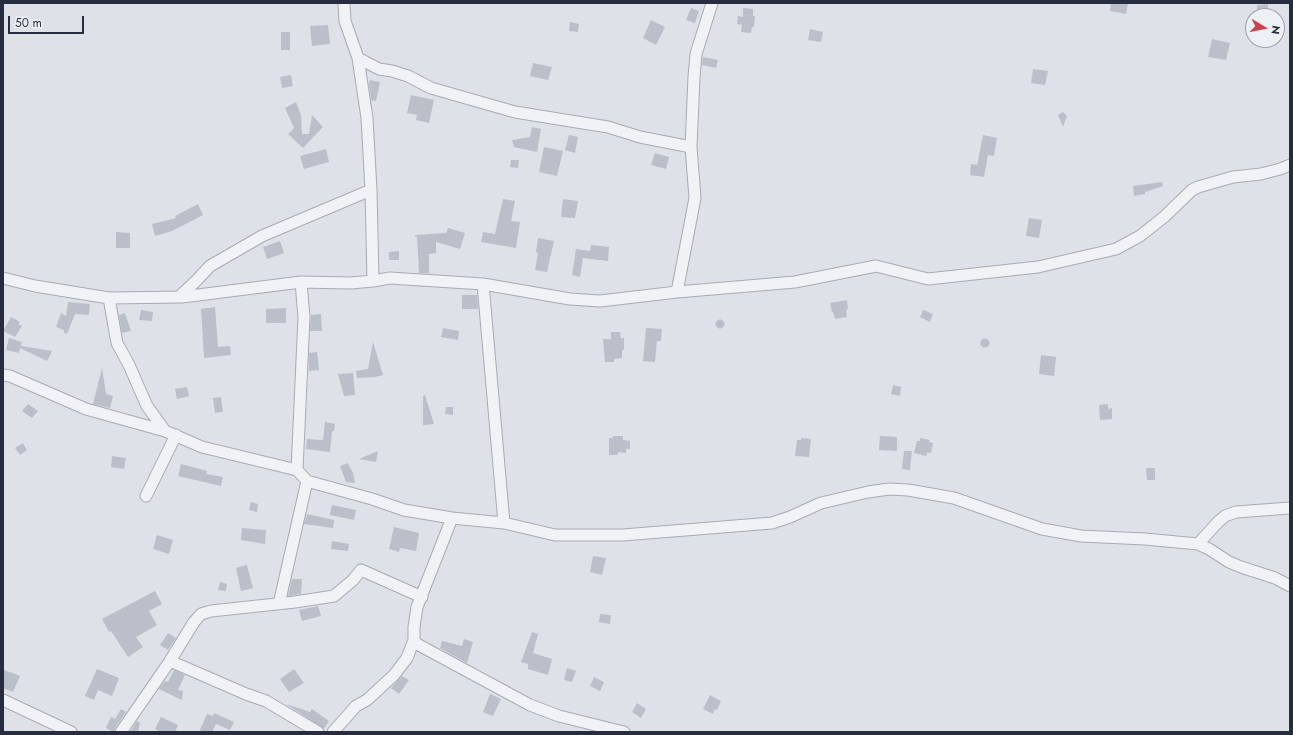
<!DOCTYPE html>
<style>
body{margin:0}
#map{position:relative;width:1293px;height:735px;overflow:hidden;background:#dee1e7;font-family:Jost,sans-serif}
canvas{display:block}
.frame{position:absolute;inset:0;border:4px solid #272d3e;pointer-events:none}
.north{position:absolute;left:1245px;top:8px;width:40px;height:40px;box-sizing:border-box;background:#edf0f5;border:1px solid #9ea2ac;border-radius:50%;rotate:100deg;font-size:11px;font-weight:700;line-height:16px;text-align:center;color:#272d3e}
.north::after{content:'';display:block;margin:auto;width:14px;height:18px;background:#cb444b;clip-path:polygon(50% 0,100% 100%,50% 72%,0 100%)}
.scale{position:absolute;left:8px;top:16px;width:76px;height:18px;box-sizing:border-box;border:2px solid #272d3e;border-top:0;padding-left:5px;font-size:12px;line-height:14px;white-space:nowrap;color:#272d3e;-webkit-text-stroke:3px #edf0f5;paint-order:stroke}
</style>
<div id="map">
<canvas width="1293" height="735"></canvas>
<div class="frame"></div>
<div class="north">N</div>
<div class="scale">50 m</div>
</div>
<script>
const c = document.querySelector('canvas').getContext('2d');
c.lineJoin = 'round';
function paint(path, color) { c.fillStyle = color; c.fill(path, 'evenodd'); }
const poly = rows => new Path2D(rows.map(r => 'M' + r).join(''));
function strokePath(path, color, width, dash) { c.strokeStyle = color; c.lineWidth = width; c.lineCap = dash ? 'butt' : 'round'; c.setLineDash(dash || []); c.stroke(path); }
paint(poly([
 [1111,3,1128,3,1126,14,1110,11],
 [1268,4,1268,12,1257,13,1257,5],
 [691,8,699,11,695,23,686,20],
 [743,8,753,9,753,16,755,16,754,27,752,27,751,33,741,32,742,25,737,24,738,16,743,17],
 [651,20,665,27,656,45,643,38],
 [570,22,579,24,578,32,569,31],
 [328,25,330,44,312,46,310,26],
 [810,29,823,32,821,42,808,40],
 [281,32,290,32,290,50,281,50],
 [1212,39,1230,43,1226,60,1208,57],
 [703,57,718,60,716,68,702,65],
 [533,63,552,67,548,80,530,76],
 [1033,69,1048,71,1045,85,1031,83],
 [291,75,293,86,282,88,280,77],
 [370,80,380,82,376,101,371,100,369,83],
 [411,95,434,100,429,123,416,120,417,115,407,113],
 [296,102,301,115,302,134,309,134,312,115,323,127,303,148,288,134,294,128,285,108],
 [1063,112,1067,116,1063,127,1058,115],
 [532,127,541,129,537,152,514,147,512,140,530,137],
 [569,135,578,137,575,153,565,150],
 [983,135,997,138,994,156,988,155,984,177,970,175,971,164,977,165],
 [544,147,563,151,557,176,539,172],
 [326,149,329,162,304,169,300,156],
 [655,153,669,157,666,169,651,165],
 [511,160,519,160,518,168,510,167],
 [1162,182,1163,186,1145,192,1145,194,1134,196,1133,186],
 [503,199,515,201,511,221,520,222,516,248,481,242,483,232,495,234],
 [563,199,578,201,575,218,561,217],
 [198,204,203,215,172,231,155,236,152,224,176,218,175,216],
 [1029,218,1042,220,1039,238,1026,236],
 [448,228,465,233,460,249,436,242,436,253,429,254,429,273,419,273,417,237,415,236,415,235,446,233],
 [116,232,130,233,130,248,116,248],
 [538,238,554,241,547,272,535,270,538,253,536,252],
 [280,241,284,253,267,259,263,247],
 [591,245,609,247,608,261,583,258,580,277,572,275,576,249,590,251],
 [399,251,399,260,389,260,389,252],
 [462,295,477,295,478,309,462,309],
 [847,300,848,309,846,310,847,317,835,319,833,312,832,312,830,303],
 [68,302,90,304,89,315,75,314,67,334,64,333,64,330,56,327,61,313,66,316],
 [215,307,218,347,230,346,231,355,204,358,201,309],
 [286,308,286,323,266,323,266,309],
 [141,310,153,312,152,321,139,320],
 [923,310,933,314,930,322,920,317],
 [125,313,131,331,122,333,119,315],
 [321,314,322,331,310,331,311,315],
 [11,317,20,322,18,324,22,326,15,337,3,331],
 '715.5 324a4.5 4.5 0 1 1 9 0a4.5 4.5 0 1 1-9 0Z',
 [443,328,459,331,458,340,441,337],
 [646,328,662,329,661,341,657,341,655,362,643,361],
 [611,332,620,332,621,338,624,338,624,350,622,350,622,358,614,359,614,362,605,362,603,339,611,339],
 [9,338,22,342,20,347,21,346,52,351,47,361,20,348,19,353,6,350],
 '980.5 343a4.5 4.5 0 1 1 9 0a4.5 4.5 0 1 1-9 0Z',
 [373,342,383,375,375,377,357,378,356,371,368,369],
 [317,352,319,370,309,371,309,353],
 [1041,355,1056,357,1054,376,1039,374],
 [102,368,106,394,113,396,110,408,93,404],
 [353,373,355,395,344,396,338,374],
 [893,385,901,387,900,396,891,394],
 [187,387,189,396,177,399,175,389],
 [425,395,434,424,423,425,423,396],
 [221,397,223,412,215,413,213,398],
 [28,404,38,411,32,418,22,411],
 [1108,404,1108,409,1112,408,1112,419,1100,420,1099,405],
 [446,407,453,407,453,415,445,414],
 [325,422,335,424,334,431,332,431,330,452,306,449,307,439,323,440],
 [613,436,623,436,623,440,630,441,630,449,626,449,626,453,618,452,618,455,609,455,609,438,613,438],
 [880,436,897,437,897,451,879,450],
 [801,438,811,439,809,457,795,456,797,440,801,440],
 [920,438,930,440,929,442,933,443,931,453,927,453,926,456,914,453,917,441,920,441],
 [23,443,27,450,20,455,15,448],
 [378,451,376,462,359,459],
 [904,451,912,451,910,470,902,469],
 [112,456,126,458,124,469,111,467],
 [348,463,353,473,355,483,346,482,340,466],
 [181,464,207,471,206,474,223,477,221,486,178,476],
 [1146,468,1155,468,1155,480,1147,480],
 [251,502,258,504,257,512,249,510],
 [332,505,356,510,354,520,330,515],
 [307,514,334,520,333,528,304,524],
 [394,527,419,533,416,551,400,548,399,552,389,549],
 [242,528,266,530,265,544,241,540],
 [157,535,173,540,169,554,153,549],
 [332,541,349,544,348,551,331,549],
 [593,556,606,558,602,575,590,572],
 [247,565,253,588,241,591,236,568],
 [292,579,302,579,301,594,288,596],
 [220,582,227,584,226,591,218,590],
 [155,591,162,604,149,611,157,625,136,637,143,647,128,657,111,631,109,632,102,619],
 [318,606,321,616,302,621,299,610],
 [600,614,611,615,610,624,599,622],
 [532,632,538,634,533,653,552,659,548,675,528,669,528,664,521,662],
 [168,633,176,638,168,650,160,645],
 [464,639,473,642,467,663,440,648,442,641,462,646],
 [567,668,576,671,572,682,564,680],
 [3,669,10,673,10,672,20,676,13,692,3,688],
 [97,669,119,678,112,696,98,690,94,700,85,696],
 [294,669,304,683,289,692,280,679],
 [174,670,185,675,178,690,183,691,182,700,159,689,165,681,168,682],
 [402,676,409,680,399,694,391,688],
 [594,677,604,682,600,691,590,686],
 [490,694,501,699,493,716,483,712],
 [710,695,721,701,717,710,715,709,713,714,703,709],
 [637,703,646,709,641,718,632,712],
 [286,704,310,712,312,709,329,721,324,729],
 [121,709,126,712,115,728,114,732,106,728,111,717,115,719],
 [214,713,234,722,230,730,216,724,212,732,199,732,207,714,213,716],
 [161,717,178,725,175,732,161,732,155,729],
 [137,721,140,723,138,732,130,732]
]), '#bbbfca');
const minor = poly([
 [344,3,345,21,358,58,367,118,371,190,373,281],
 [358,58,379,69,392,71,408,76,431,88,515,112,608,127,640,137,691,147],
 [3,278,35,286,109,298,182,297,301,282,351,283,373,281,390,278,483,284,570,299,600,301,677,292,795,282,876,266,928,279,1038,267,1116,249,1140,236,1164,217,1192,190,1198,187,1233,177,1261,174,1280,169,1290,165],
 [483,284,504,523],
 [677,292,695,198,691,147,694,77,696,54,712,3],
 [179,297,197,280,210,266,262,236,371,190],
 [109,298,117,343,129,365,147,406,165,431],
 [3,375,10,376,86,409,165,431,202,447,297,470,307,481,372,499,404,510,452,518,504,523,555,535,623,535,772,523,790,517,821,503,868,492,889,489,908,490,954,498,1042,529,1081,536,1145,539,1198,544,1209,549,1229,562,1241,567,1275,578,1290,586],
 [297,470,304,317,301,282],
 [146,496,176,435],
 [452,518,417,607,414,627,414,640,417,644,530,705,559,716,624,732],
 [1198,544,1218,522,1225,516,1236,512,1290,508],
 [279,604,307,481],
 [170,661,246,694,266,701,318,732],
 [3,700,71,732],
 [121,732,170,661,194,622,201,614,211,611,295,602,334,596,353,580,361,570,422,597],
 [333,732,356,706,367,700,394,675,407,658,414,640]
]);
strokePath(minor, '#a7abb4', 13);
strokePath(minor, '#f0f2f6', 11);
</script>
